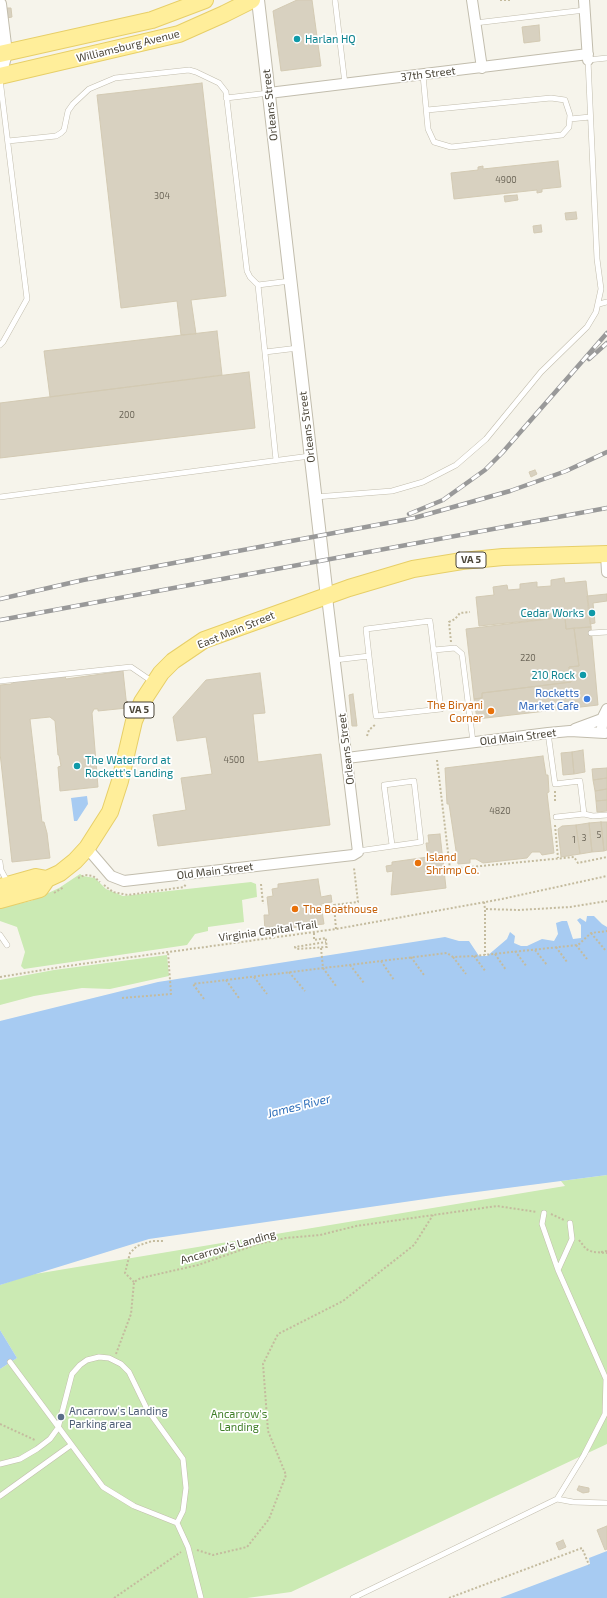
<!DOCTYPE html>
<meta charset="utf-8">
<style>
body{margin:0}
canvas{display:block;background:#f6f4eb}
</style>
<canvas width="607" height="1598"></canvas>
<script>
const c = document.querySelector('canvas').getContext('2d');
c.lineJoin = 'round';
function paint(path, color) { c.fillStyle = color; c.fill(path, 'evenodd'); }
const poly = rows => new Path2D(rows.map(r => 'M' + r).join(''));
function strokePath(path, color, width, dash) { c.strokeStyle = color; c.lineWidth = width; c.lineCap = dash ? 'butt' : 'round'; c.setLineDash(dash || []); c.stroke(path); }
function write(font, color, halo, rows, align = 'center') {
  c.font = font + ' "Exo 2",sans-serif'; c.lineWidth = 3.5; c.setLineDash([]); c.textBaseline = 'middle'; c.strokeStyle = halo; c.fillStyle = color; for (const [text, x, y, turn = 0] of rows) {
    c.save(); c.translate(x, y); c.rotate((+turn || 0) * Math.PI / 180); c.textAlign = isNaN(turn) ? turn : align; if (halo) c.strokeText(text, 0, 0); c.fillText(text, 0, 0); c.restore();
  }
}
paint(poly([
 [80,874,83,876,95,878,106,889,123,896,251,882,256,884,257,897,242,900,244,922,208,927,208,931,195,934,187,945,24,969,21,966,25,952,17,927,0,921,0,908,31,901,59,888],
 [167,955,169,976,110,989,82,988,34,996,0,1005,0,980,54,970],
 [607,1175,607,1444,291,1592,247,1598,0,1598,0,1369,17,1358,0,1330,0,1285,29,1275,565,1186,561,1181]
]), '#cbeab3');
paint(poly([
 [87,796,88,804,77,821,74,821,71,798],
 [587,916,594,916,602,924,607,927,607,1175,446,1196,149,1239,0,1285,0,1021,158,982,445,937,459,941,469,941,479,956,487,956,507,939,510,932,515,936,514,943,521,946,527,946,542,939,554,941,558,934,556,923,562,921,567,921,573,939,581,938,581,925,577,920,580,918,586,922],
 [0,1330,17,1358,0,1369],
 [607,1551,607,1598,500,1598,590,1564,589,1558]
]), '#a7cbf2');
const building = poly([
 [297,0,312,0,321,66,281,71,273,11,297,0],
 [6,8,11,8,12,17,7,18,6,8],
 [539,25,540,41,524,43,522,27,539,25],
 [202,83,226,296,191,300,196,334,181,335,177,301,121,308,97,95,202,83],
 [558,161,561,187,542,189,542,192,537,193,537,190,454,199,451,173,478,170,478,167,483,166,483,169,558,161],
 [517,195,518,200,505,202,504,196,517,195],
 [576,212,577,219,566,220,565,213,576,212],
 [541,225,542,232,534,233,533,226,541,225],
 [217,331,222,375,50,397,44,351,217,331],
 [249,372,255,428,0,458,0,403,249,372],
 [535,470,537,474,531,477,529,472,535,470],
 [564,578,565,583,586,581,591,627,566,629,565,617,479,626,476,597,494,595,493,587,507,585,508,590,520,589,520,584,537,582,537,587,551,586,551,580,564,578],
 [607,594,607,601,593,603,595,623,590,624,587,596,607,594],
 [565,617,566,629,574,628,579,666,569,667,571,682,482,693,482,698,474,699,466,629,565,617],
 [591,627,598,705,477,719,474,699,482,698,482,693,571,682,569,667,579,666,574,628,591,627],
 [123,671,127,708,98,711,98,709,94,709,92,713,98,787,60,791,58,767,61,766,59,755,58,755,55,721,50,717,30,719,42,822,44,822,47,833,50,858,12,862,0,753,0,685,11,684,16,681,65,676,66,679,123,671],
 [260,673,265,713,253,714,258,762,321,754,330,825,158,846,153,815,186,810,181,778,212,774,206,737,177,741,173,717,206,680,260,673],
 [353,694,357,726,352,726,349,695,353,694],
 [583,750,585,772,574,774,572,752,583,750],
 [572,752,574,774,563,775,561,753,572,752],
 [543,756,546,775,548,775,549,792,547,793,554,853,542,855,540,852,532,852,527,858,483,863,476,859,470,859,470,863,458,864,449,804,447,804,445,768,543,756],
 [607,768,607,778,593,780,592,769,607,768],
 [607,778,607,789,595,791,593,780,607,778],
 [607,789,607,800,596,801,595,791,607,789],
 [607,800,607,811,597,812,596,801,607,800],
 [601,822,604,851,592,852,589,823,601,822],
 [601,822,607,822,607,850,604,851,601,822],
 [589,823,592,852,580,854,576,825,589,823],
 [576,825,580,854,561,857,558,829,562,826,576,825],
 [440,834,446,888,391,895,393,871,387,872,386,866,392,865,392,862,428,857,426,843,429,843,428,835,440,834],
 [318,879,321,897,331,895,332,902,321,904,324,924,265,931,264,915,269,915,267,897,273,896,272,889,278,888,278,884,318,879],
 [579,1486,589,1488,589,1492,583,1493,577,1490,579,1486],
 [607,1526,607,1549,605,1550,597,1530,607,1526],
 [563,1540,566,1547,559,1550,556,1543,563,1540]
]);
paint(building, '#d8d1c0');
strokePath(building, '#d3cab3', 1);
const service = poly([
 [335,0,345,84],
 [475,23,585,10],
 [423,75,428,129,434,142,451,147,562,135,569,127,570,115,565,100,551,98,427,110],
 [226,98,269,93],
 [570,119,590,117],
 [8,141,56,136,61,133,64,130,68,111,73,104,89,89,115,78,189,70,196,72,219,83,226,92,247,271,250,277,258,285,276,460],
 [258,285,290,281],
 [599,304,607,302],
 [0,345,3,342,27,299,0,79],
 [265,352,298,348],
 [0,497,310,456],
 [315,497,392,491,423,482,456,465,486,439,541,372,587,327,596,312,601,289,597,259,588,60,607,58],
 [591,633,607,632],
 [434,650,455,648,462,654,473,742],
 [335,660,369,656,376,716,441,709,430,621,366,629,369,656],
 [0,681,131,667,153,682],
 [548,733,555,784,580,781,584,814,556,817],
 [584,814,593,816,607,815],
 [358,851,421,842,414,781,384,785,392,845],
 [0,862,1,870,8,883],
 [0,935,7,945],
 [544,1213,542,1224,558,1270],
 [10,1362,103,1487,134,1506,177,1523,188,1547,201,1598],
 [0,1464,20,1459,37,1449,50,1439,58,1428,72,1374,80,1365,87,1360,99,1357,109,1358,121,1364,129,1372,147,1409,183,1459,186,1488,183,1511,177,1523],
 [0,1496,71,1445],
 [557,1499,584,1455,605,1414,606,1379,558,1270,572,1239,570,1223],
 [353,1598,557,1499,573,1502,607,1503]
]);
const minor = poly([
 [472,0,482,68],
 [584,0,588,60],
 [269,93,588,54],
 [606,554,607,572],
 [602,726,602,719,607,709],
 [575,729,602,719],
 [347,758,548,733,570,731,605,733],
 [87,848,111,876,124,881,353,855,358,852,327,597]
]);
const tertiary = poly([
 [258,0,327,597],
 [0,4,6,53,0,76]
]);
const primary = poly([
 [0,54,152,20,205,0],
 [0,76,179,34,224,14,252,0],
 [0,887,36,877,47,879],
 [0,900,40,889,47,879,60,873,75,861,87,848,110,812,120,781,134,721,142,702,161,673,173,661,204,640,349,588,413,569,462,561,503,557,607,554]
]);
strokePath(service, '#c2bdad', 6);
strokePath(minor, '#c2bdad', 12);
strokePath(tertiary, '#c2bdad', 14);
strokePath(primary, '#e7cf68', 18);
strokePath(poly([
 [500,0,511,0],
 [451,642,449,622,455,619,460,613,470,612],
 [367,736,369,730,376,724],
 [437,760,450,869,574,857,578,863,607,857],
 [555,791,555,801],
 [555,825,558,858],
 [78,878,85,875,93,876,100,882],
 [261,884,263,904],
 [104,885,113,892,128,895,184,887,186,884],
 [54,893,64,887],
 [484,902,485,909,519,910,570,907,607,901],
 [485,910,485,955],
 [336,929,334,905,358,902,354,868],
 [314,933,314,940,326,938,326,942,327,947,296,949,295,947,326,942],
 [591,933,606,951],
 [576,945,587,959],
 [556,947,567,962],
 [321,948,323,968,336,986],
 [535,950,547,965],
 [515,951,527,967],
 [495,954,506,970],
 [474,956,486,972],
 [411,957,424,975],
 [453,957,466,974],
 [381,961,394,980],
 [350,965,364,983],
 [289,972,305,991],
 [0,977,67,966,336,929,502,899,607,876],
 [254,977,267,994],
 [226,980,239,998],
 [122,998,171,994,168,952],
 [204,999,193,984,447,953,453,957,474,956,578,945,591,933,607,931],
 [551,1214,564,1220],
 [579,1240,586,1249,593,1252,607,1253],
 [601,1252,607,1251],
 [134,1282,125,1273,130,1253,137,1246,152,1241,164,1241],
 [116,1354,131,1314,134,1282,141,1278,198,1265,258,1244,286,1238,320,1235,356,1226,497,1206,537,1212],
 [0,1424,35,1440],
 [197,1550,213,1555,247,1547,269,1519,286,1475,268,1431,263,1364,278,1334,343,1301,414,1245,433,1215],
 [114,1598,181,1552],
 [449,1598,582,1548,589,1565]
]), '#c4bb9e', 2, [2, 2]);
strokePath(service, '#fff', 5);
strokePath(minor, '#fff', 10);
strokePath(tertiary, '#fff', 12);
strokePath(primary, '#ffee9a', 16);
const rail = poly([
 [589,359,607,343],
 [409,514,443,500,485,470,502,453,607,333],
 [0,599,83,580,414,518,510,491,566,471,607,452],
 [0,620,607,508]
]);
strokePath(rail, '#999', 4.5);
strokePath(rail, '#fff', 3, [9]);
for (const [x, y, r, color] of [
 [297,39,4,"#0f9aa8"],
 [592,613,4,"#0f9aa8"],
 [583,675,4,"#0f9aa8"],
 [587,699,4,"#3f7fe0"],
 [491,711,4,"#e8710a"],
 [77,766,4,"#0f9aa8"],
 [418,863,4,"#e8710a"],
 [295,909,4,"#e8710a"],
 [61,1417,4,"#5c6f8a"]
]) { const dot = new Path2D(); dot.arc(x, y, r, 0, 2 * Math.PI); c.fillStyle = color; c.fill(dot); strokePath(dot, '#fff', 1.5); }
write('9px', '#6e685a', null, [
 ["4900",506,180],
 ["304",162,196],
 ["200",127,415],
 ["220",528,658],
 ["4500",234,760],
 ["4820",500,811],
 ["5",599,835],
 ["3",584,838],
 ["1",574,840]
]);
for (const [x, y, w] of [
 [471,560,30],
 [139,710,30]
]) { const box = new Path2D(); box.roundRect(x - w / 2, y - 8, w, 16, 3); c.fillStyle = '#fff'; c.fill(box); strokePath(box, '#4a4538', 1); }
write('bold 10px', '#4a4538', null, [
 ["VA 5",471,560],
 ["VA 5",139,710]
]);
write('11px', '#0d838f', '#fff', [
 ["Harlan HQ",305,39],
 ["Cedar Works",584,613,"right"],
 ["210 Rock",575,675,"right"],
 ["The Waterford at",85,760],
 ["Rockett's Landing",85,773]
], 'left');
write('11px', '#4a4538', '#fff', [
 ["Williamsburg Avenue",128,46,-14],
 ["37th Street",428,74,-7],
 ["Orleans Street",270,105,-96],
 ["Orleans Street",307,427,-97],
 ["East Main Street",236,630,-22],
 ["Old Main Street",518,737,-7],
 ["Orleans Street",346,749,-97],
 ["Old Main Street",215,871,-7],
 ["Virginia Capital Trail",268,931,-8],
 ["Ancarrow’s Landing",228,1247,-16]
]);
write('11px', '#366cbe', '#fff', [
 ["Rocketts",579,693],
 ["Market Cafe",579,706]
], 'right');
write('11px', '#c56008', '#fff', [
 ["The Biryani",483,705,"right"],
 ["Corner",483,718,"right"],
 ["Island",426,857],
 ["Shrimp Co.",426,870],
 ["The Boathouse",303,909]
], 'left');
write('11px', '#4e5e75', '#fff', [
 ["Ancarrow's Landing",69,1411],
 ["Parking area",69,1424]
], 'left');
write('11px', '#407f29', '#fff', [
 ["Ancarrow's",239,1414],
 ["Landing",239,1427]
]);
write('italic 12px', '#2e6fba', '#fff', [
 ["James River",299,1106,-14]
]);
</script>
